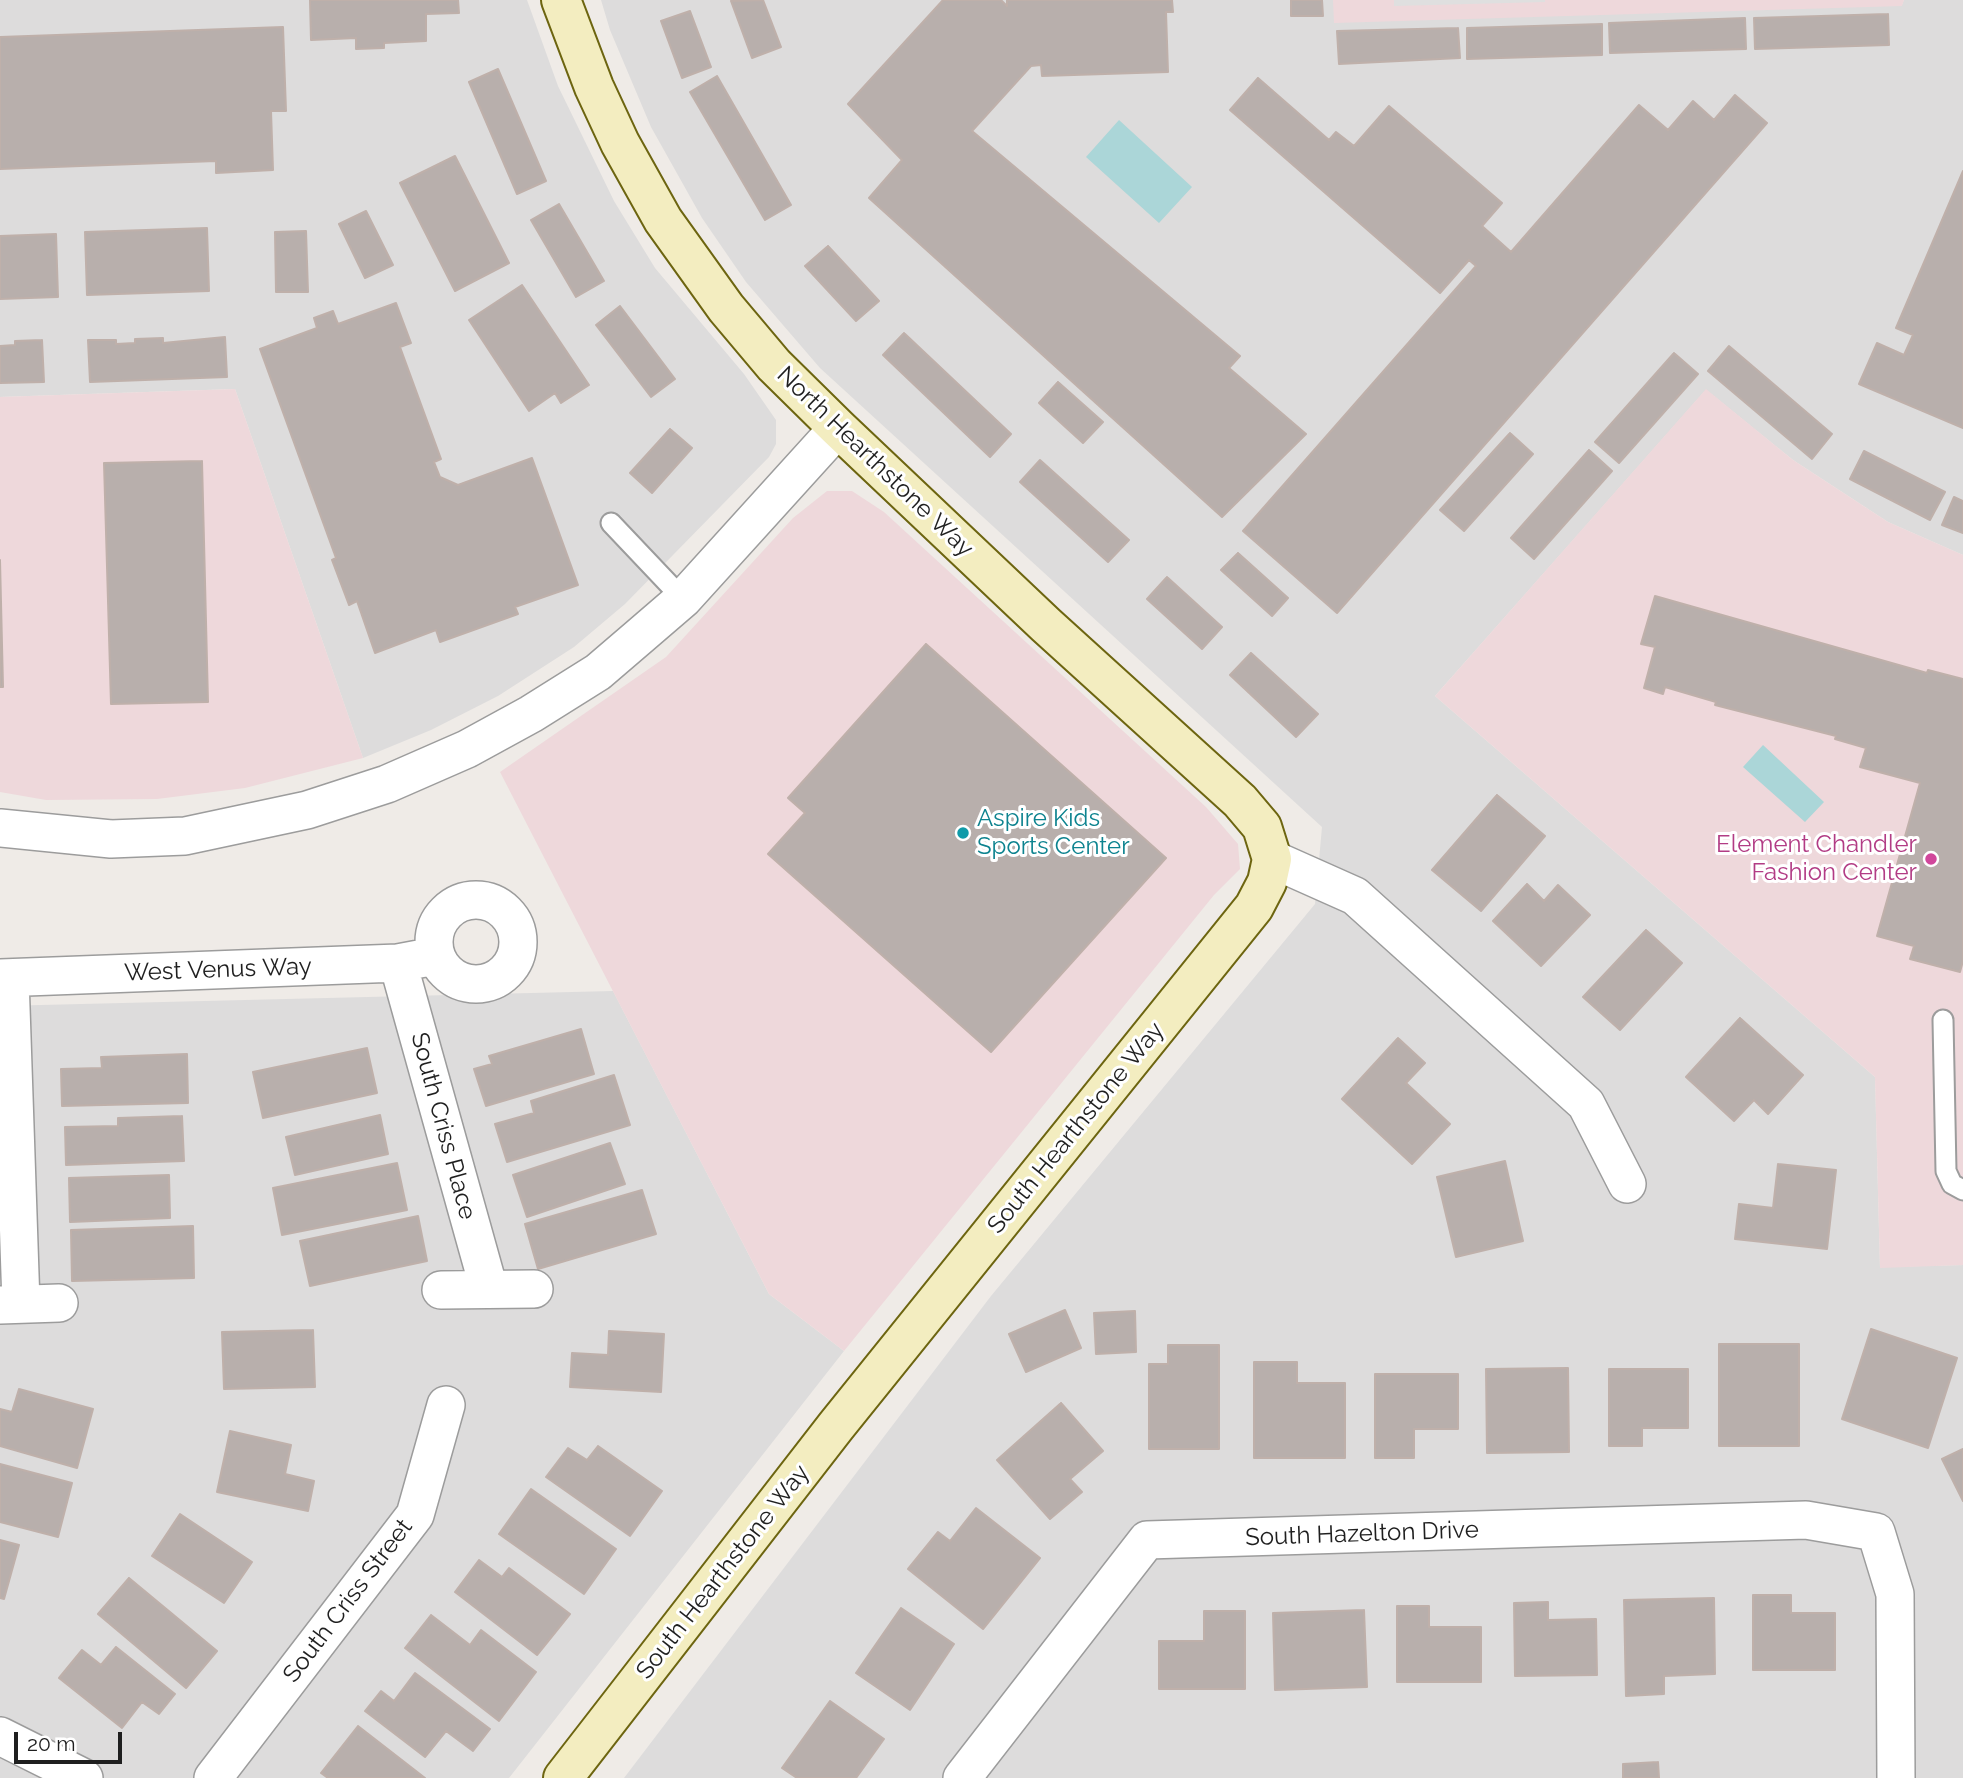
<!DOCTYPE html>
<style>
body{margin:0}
#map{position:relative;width:1963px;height:1778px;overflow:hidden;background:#efebe7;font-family:Raleway,sans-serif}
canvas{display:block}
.scale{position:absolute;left:14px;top:1732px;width:108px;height:32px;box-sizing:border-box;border:4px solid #1f1f1f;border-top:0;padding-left:9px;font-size:21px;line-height:24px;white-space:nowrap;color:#1f1f1f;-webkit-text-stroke:5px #fff;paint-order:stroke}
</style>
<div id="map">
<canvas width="1963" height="1778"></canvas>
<div class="scale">20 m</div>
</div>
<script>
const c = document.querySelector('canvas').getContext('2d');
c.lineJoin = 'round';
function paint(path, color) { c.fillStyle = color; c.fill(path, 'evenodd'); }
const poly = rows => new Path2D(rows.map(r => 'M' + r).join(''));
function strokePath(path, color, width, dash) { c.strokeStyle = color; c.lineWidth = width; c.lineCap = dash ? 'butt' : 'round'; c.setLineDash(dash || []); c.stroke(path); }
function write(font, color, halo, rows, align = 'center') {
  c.font = font + ' Raleway,sans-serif'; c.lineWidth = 6; c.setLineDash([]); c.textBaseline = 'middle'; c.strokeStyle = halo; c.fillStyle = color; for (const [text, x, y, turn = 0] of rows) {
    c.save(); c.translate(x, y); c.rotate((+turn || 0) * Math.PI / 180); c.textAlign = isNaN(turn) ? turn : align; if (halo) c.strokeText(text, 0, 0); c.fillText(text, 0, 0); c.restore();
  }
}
paint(poly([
 [0,0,527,0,558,86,614,201,655,268,744,374,776,420,776,444,769,457,625,604,574,647,498,696,431,730,363,758,235,389,0,397],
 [601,0,1333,0,1901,6,1904,0,1963,0,1963,555,1888,522,1793,460,1706,390,1435,696,1875,1077,1880,1267,1963,1265,1963,1778,624,1778,991,1296,1315,904,1322,827,820,368,746,282,702,218,651,127,610,30],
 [613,991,769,1294,844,1351,509,1778,0,1778,0,1006]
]), '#dddcdc');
paint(poly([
 [1333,0,1904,0,1902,6,1334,23],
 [235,389,363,758,245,788,157,799,46,800,0,792,0,397],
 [1706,389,1793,460,1888,522,1963,555,1963,1265,1880,1268,1875,1077,1435,696],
 [827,491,852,491,884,512,1206,807,1238,844,1240,869,1214,895,844,1351,769,1294,500,772,666,657,793,518]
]), '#eed8db');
paint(poly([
 [1394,0,1545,0,1545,2,1394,6]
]), '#dfdfdf');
paint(poly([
 [1119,120,1192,187,1159,223,1086,157],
 [1763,745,1824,802,1805,822,1743,767]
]), '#abd6d8');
const building = poly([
 [310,0,458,0,459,13,426,14,426,41,384,43,384,48,356,49,356,38,311,40,310,0],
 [763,0,781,47,752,58,731,1,763,0],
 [943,0,1001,0,1007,6,1007,0,1172,0,1173,12,1166,12,1168,72,1042,76,1041,65,1031,66,972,131,1240,356,1229,368,1306,434,1222,517,869,198,902,160,848,104,943,0],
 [1291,0,1322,0,1323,16,1291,16,1291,0],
 [690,11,711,67,682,78,661,21,690,11],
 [1888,14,1889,45,1755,49,1754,18,1888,14],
 [1745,18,1746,49,1610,53,1609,23,1745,18],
 [1602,24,1602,55,1467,59,1467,28,1602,24],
 [283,27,286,111,271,111,273,170,216,173,216,161,0,169,0,37,283,27],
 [1458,28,1460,58,1339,64,1337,31,1458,28],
 [498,69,546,181,517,194,469,82,498,69],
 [717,76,791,205,765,220,690,92,717,76],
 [1258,78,1329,140,1336,132,1354,146,1389,106,1502,203,1482,226,1511,252,1639,105,1668,130,1693,101,1714,120,1735,95,1767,123,1337,613,1243,531,1476,266,1469,260,1440,293,1230,110,1258,78],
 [455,156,509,263,455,291,400,183,455,156],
 [1963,171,1963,428,1859,384,1877,343,1904,355,1913,335,1896,328,1963,171],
 [559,204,604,281,576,297,531,220,559,204],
 [366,211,393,265,365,278,339,224,366,211],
 [207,228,209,291,87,295,85,232,207,228],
 [306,231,308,292,276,292,275,232,306,231],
 [56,234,58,297,0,299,0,236,56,234],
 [828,246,879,301,856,321,805,266,828,246],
 [522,285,589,385,561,403,555,393,529,411,469,320,522,285],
 [396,303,411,343,400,347,441,459,434,462,440,477,458,485,532,458,578,585,515,607,518,614,440,642,436,630,375,653,357,601,349,605,332,560,336,558,260,349,317,328,314,318,333,311,338,324,396,303],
 [620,306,675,379,651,397,596,325,620,306],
 [904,333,1011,434,990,457,883,355,904,333],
 [225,337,227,377,90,382,88,340,116,340,116,344,135,343,135,339,163,338,163,343,225,337],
 [42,340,44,382,0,383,0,346,15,345,15,341,42,340],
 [1729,346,1832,434,1812,459,1708,371,1729,346],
 [1674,353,1698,374,1619,463,1595,442,1674,353],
 [1058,382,1103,422,1083,443,1039,403,1058,382],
 [670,429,692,448,652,493,630,473,670,429],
 [1510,433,1533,454,1464,531,1440,510,1510,433],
 [1589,450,1612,471,1534,559,1511,538,1589,450],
 [1864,451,1945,492,1930,520,1850,479,1864,451],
 [1040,460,1129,540,1108,562,1020,482,1040,460],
 [202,461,208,702,111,704,104,463,202,461],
 [1954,497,1963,501,1963,533,1942,525,1954,497],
 [1238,553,1288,598,1272,616,1221,570,1238,553],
 [0,560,3,687,0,687,0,560],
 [1167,577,1222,627,1202,649,1147,599,1167,577],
 [1655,596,1927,673,1928,670,1963,679,1963,961,1960,972,1910,959,1914,946,1877,936,1920,783,1860,767,1866,748,1835,739,1836,736,1715,705,1716,702,1665,687,1663,694,1644,688,1655,647,1641,644,1655,596],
 [926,644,1166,858,991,1052,768,854,805,813,788,798,926,644],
 [1251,653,1318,714,1296,737,1230,675,1251,653],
 [1497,795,1545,836,1481,911,1432,870,1497,795],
 [1527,884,1544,901,1558,885,1590,915,1541,966,1493,921,1527,884],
 [1646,930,1682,963,1620,1030,1583,997,1646,930],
 [1740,1018,1803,1075,1768,1114,1754,1100,1734,1121,1686,1077,1740,1018],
 [581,1029,594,1074,486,1106,474,1069,492,1064,489,1056,581,1029],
 [1398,1038,1425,1063,1406,1083,1450,1124,1412,1164,1342,1099,1398,1038],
 [367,1048,377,1093,263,1118,253,1072,367,1048],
 [187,1054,188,1103,62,1106,61,1069,102,1068,101,1057,187,1054],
 [614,1075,630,1125,507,1162,495,1124,534,1113,531,1101,614,1075],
 [380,1115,388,1154,295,1175,286,1137,380,1115],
 [182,1116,184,1161,66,1165,65,1127,118,1126,118,1118,182,1116],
 [610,1143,625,1184,527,1217,513,1175,610,1143],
 [1505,1161,1523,1241,1456,1257,1437,1177,1505,1161],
 [397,1163,407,1210,282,1235,273,1188,397,1163],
 [1778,1164,1836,1170,1827,1249,1735,1239,1739,1204,1773,1208,1778,1164],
 [169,1175,170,1218,70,1222,69,1178,169,1175],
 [642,1190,656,1234,538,1269,525,1224,642,1190],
 [418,1216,427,1261,310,1286,300,1241,418,1216],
 [193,1226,194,1278,72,1281,71,1230,193,1226],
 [1065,1310,1081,1348,1026,1372,1009,1334,1065,1310],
 [1135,1311,1136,1352,1096,1354,1094,1313,1135,1311],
 [1871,1329,1957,1358,1928,1448,1842,1419,1871,1329],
 [313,1330,315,1387,224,1389,222,1332,313,1330],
 [609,1331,664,1334,661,1392,570,1387,572,1353,608,1355,609,1331],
 [1719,1344,1799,1344,1799,1446,1719,1446,1719,1344],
 [1168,1345,1219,1345,1219,1449,1149,1449,1149,1364,1168,1364,1168,1345],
 [1254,1362,1297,1362,1297,1383,1345,1383,1345,1458,1254,1458,1254,1362],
 [1568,1368,1569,1452,1487,1453,1486,1369,1568,1368],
 [1609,1369,1688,1369,1688,1428,1642,1428,1642,1446,1609,1446,1609,1369],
 [1375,1374,1458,1374,1458,1429,1414,1429,1414,1458,1375,1458,1375,1374],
 [19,1389,93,1409,77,1468,0,1446,0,1409,12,1412,19,1389],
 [1061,1403,1103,1451,1070,1479,1082,1492,1050,1519,997,1460,1061,1403],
 [230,1431,291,1445,285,1474,314,1481,308,1511,217,1492,230,1431],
 [598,1446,662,1491,630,1536,546,1477,568,1448,587,1460,598,1446],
 [1963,1449,1963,1501,1942,1459,1963,1449],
 [0,1464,72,1483,58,1537,0,1522,0,1464],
 [531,1489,616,1549,584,1594,499,1534,531,1489],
 [976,1508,1040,1558,983,1629,908,1569,938,1532,950,1541,976,1508],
 [180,1514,252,1562,224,1603,152,1556,180,1514],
 [0,1540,19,1545,4,1599,0,1598,0,1540],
 [479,1560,502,1577,509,1568,570,1614,537,1655,455,1592,479,1560],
 [129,1578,217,1651,186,1688,98,1614,129,1578],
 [1753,1595,1791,1595,1791,1613,1835,1613,1835,1670,1753,1670,1753,1595],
 [1714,1598,1715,1674,1664,1676,1664,1694,1626,1696,1624,1600,1714,1598],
 [1548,1602,1548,1620,1596,1619,1597,1675,1515,1676,1514,1603,1548,1602],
 [1397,1606,1429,1606,1429,1627,1481,1627,1481,1682,1397,1682,1397,1606],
 [901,1608,954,1644,910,1710,856,1673,901,1608],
 [1364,1610,1367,1687,1275,1690,1273,1613,1364,1610],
 [1204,1611,1245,1611,1245,1689,1159,1689,1159,1641,1204,1641,1204,1611],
 [431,1615,470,1645,481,1630,536,1672,499,1721,405,1648,431,1615],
 [116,1647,175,1694,159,1714,142,1702,122,1728,59,1678,82,1650,101,1665,116,1647],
 [415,1673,490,1729,473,1751,446,1731,425,1757,365,1711,381,1691,394,1701,415,1673],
 [830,1701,884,1739,856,1778,797,1778,782,1768,830,1701],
 [358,1726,425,1778,328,1778,321,1773,358,1726],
 [1658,1762,1659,1778,1623,1778,1623,1764,1658,1762]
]);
paint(building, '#b8afac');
strokePath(building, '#bfb0aa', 2);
const lane = poly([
 [611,523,683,599],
 [1943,1020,1946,1171,1952,1184,1963,1190]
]);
const street = poly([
 [0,828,111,839,185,836,307,810,387,784,467,749,531,714,598,672,640,636,683,599,838,428],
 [1272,859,1355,896,1586,1104,1627,1184],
 '434 942a42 42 0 1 1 84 0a42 42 0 1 1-84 0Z',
 [398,963,489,1289],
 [0,978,398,963,435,956],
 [10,978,21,1304],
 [441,1290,534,1289],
 [0,1305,59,1303],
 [0,1736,84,1778],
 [213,1778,415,1515,446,1405],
 [962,1778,1147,1540,1806,1520,1876,1532,1895,1594,1896,1778]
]);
const secondary = poly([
 [561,0,594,87,620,143,663,220,726,308,774,365,838,428,1046,625,1240,801,1262,827,1272,859,1267,882,1254,907,836,1426,563,1778]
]);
strokePath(lane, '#9c9c9c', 23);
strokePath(street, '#9c9c9c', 40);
strokePath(secondary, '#6d6510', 42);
strokePath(lane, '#fff', 19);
strokePath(street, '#fff', 37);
strokePath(secondary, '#f3edc0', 38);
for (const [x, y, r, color] of [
 [963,833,7,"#0f9aa8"],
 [1931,859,7,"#d1479c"]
]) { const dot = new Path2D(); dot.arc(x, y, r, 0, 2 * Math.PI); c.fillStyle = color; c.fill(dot); strokePath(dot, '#fff', 2.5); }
write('24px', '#1f1f1f', '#fff', [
 ["North Hearthstone Way",875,462,44],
 ["West Venus Way",218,970,-2],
 ["South Criss Place",443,1126,75],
 ["South Hearthstone Way",1076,1128,-51],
 ["South Hazelton Drive",1362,1534,-2],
 ["South Hearthstone Way",723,1572,-52],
 ["South Criss Street",348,1601,-53]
]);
write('24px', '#0d838f', '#fff', [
 ["Aspire Kids",977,819],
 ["Sports Center",977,847]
], 'left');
write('24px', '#b23c85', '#fff', [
 ["Element Chandler",1917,845],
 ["Fashion Center",1917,873]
], 'right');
</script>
